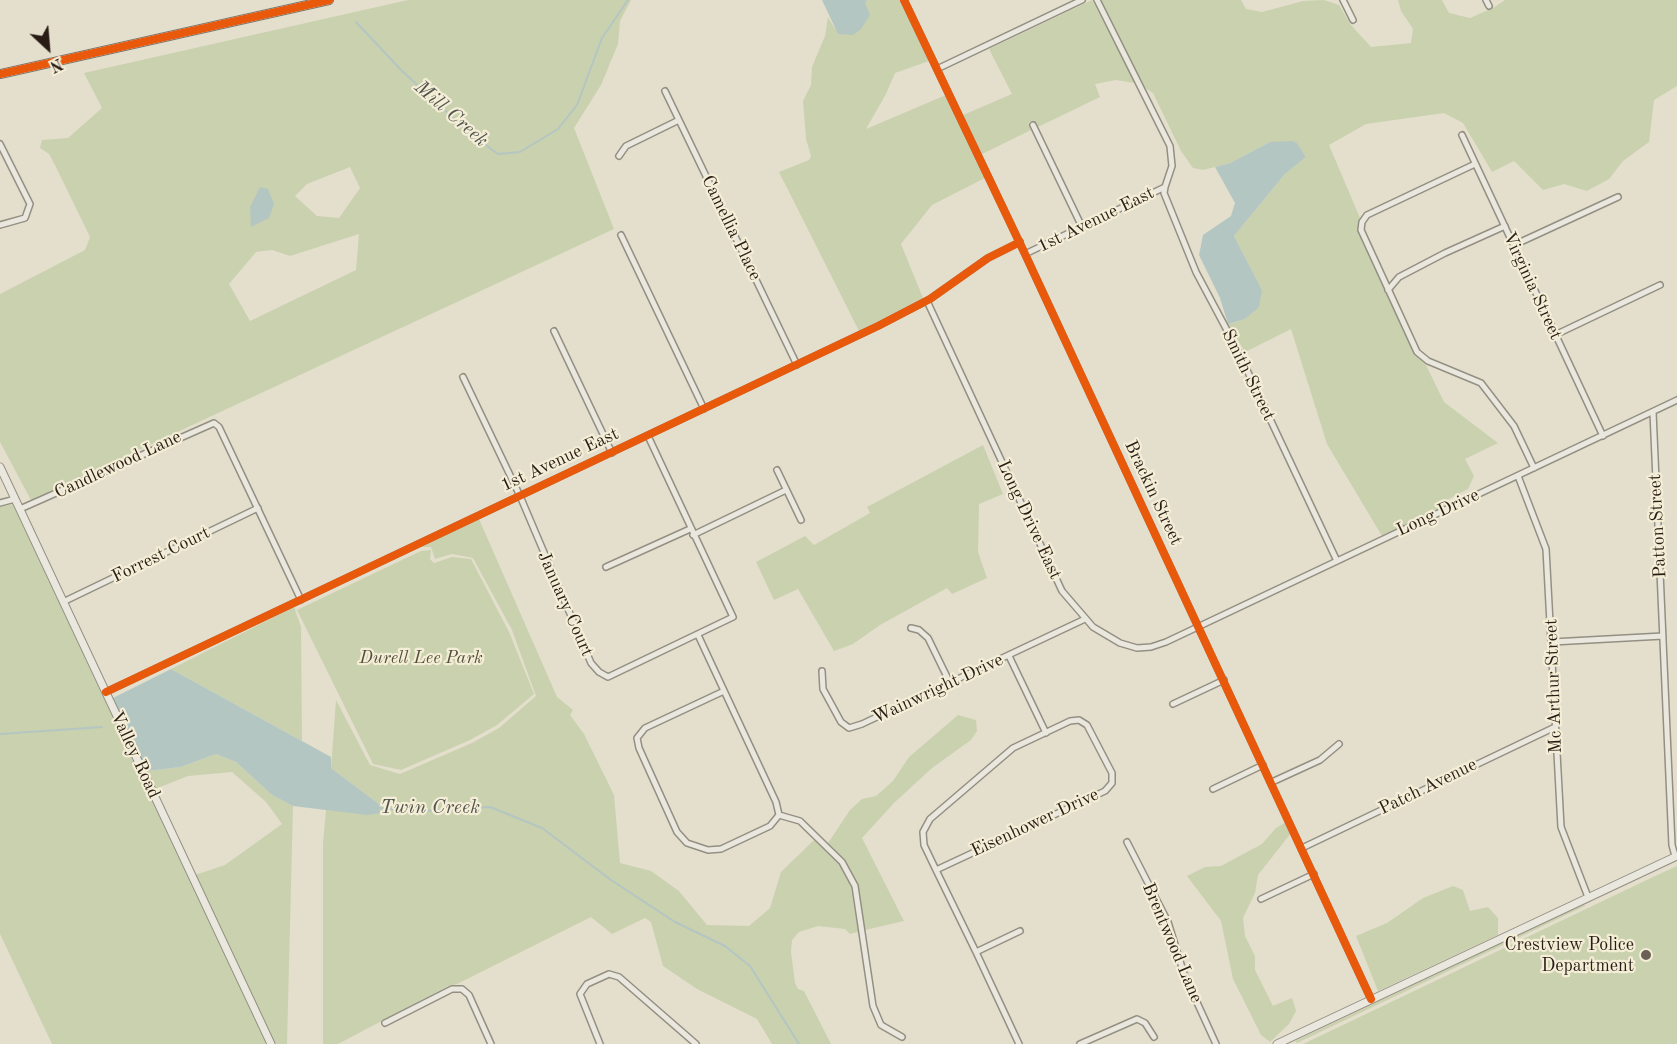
<!DOCTYPE html>
<style>
body{margin:0}
#map{position:relative;width:1677px;height:1044px;overflow:hidden;background:#e4dfcc;font-family:"Old Standard TT",serif}
canvas{display:block}
.north{position:absolute;left:18px;top:18px;width:60px;height:60px;-webkit-text-stroke:4px #f5eed7;paint-order:stroke;rotate:154deg;font-size:16px;font-weight:700;line-height:24px;text-align:center;color:#281c15}
.north::after{content:'';display:block;margin:auto;width:21px;height:27px;background:#281c15;clip-path:polygon(50% 0,100% 100%,50% 72%,0 100%)}
</style>
<div id="map">
<canvas width="1677" height="1044"></canvas>
<div class="north">N</div>
</div>
<script>
const c = document.querySelector('canvas').getContext('2d');
c.lineJoin = 'round';
function paint(path, color) { c.fillStyle = color; c.fill(path, 'evenodd'); }
const poly = rows => new Path2D(rows.map(r => 'M' + r).join(''));
function strokePath(path, color, width, dash) { c.strokeStyle = color; c.lineWidth = width; c.lineCap = dash ? 'butt' : 'round'; c.setLineDash(dash || []); c.stroke(path); }
function write(font, color, halo, rows, align = 'center') {
  c.font = font + ' "Old Standard TT",serif'; c.lineWidth = 4.5; c.setLineDash([]); c.textBaseline = 'middle'; c.strokeStyle = halo; c.fillStyle = color; for (const [text, x, y, turn = 0] of rows) {
    c.save(); c.translate(x, y); c.rotate((+turn || 0) * Math.PI / 180); c.textAlign = isNaN(turn) ? turn : align; if (halo) c.strokeText(text, 0, 0); c.fillText(text, 0, 0); c.restore();
  }
}
paint(poly([
 [408,0,631,0,620,21,618,44,601,85,574,128,614,229,31,500,0,442,0,294,85,250,90,237,55,165,49,154,40,148,42,140,68,138,102,108,84,73],
 [350,167,360,188,339,218,317,216,295,196,307,184],
 [359,234,356,270,250,321,229,284,256,252,272,250,290,256],
 [867,0,901,0,929,61,895,73,886,94,866,129,946,95,985,178,932,205,901,244,923,298,859,331,779,172,809,160,811,156,806,139,803,101,811,85,812,67,825,36,828,17,835,29],
 [1092,0,1135,83,1116,80,1095,84,1100,97,1038,127,1034,120,1028,123,1031,130,982,154,963,115,1012,94,989,49],
 [1101,0,1241,0,1246,9,1262,12,1303,1,1324,0,1339,5,1351,25,1371,47,1411,43,1413,29,1401,11,1398,0,1442,0,1449,13,1470,18,1493,8,1505,0,1677,0,1677,86,1654,100,1649,142,1623,161,1609,179,1587,191,1564,184,1543,190,1514,161,1492,172,1463,123,1444,113,1366,124,1329,145,1360,218,1358,233,1414,354,1425,363,1444,402,1498,443,1465,459,1474,476,1468,489,1447,500,1447,505,1382,536,1327,444,1291,329,1245,352,1228,324,1245,319,1262,290,1234,236,1285,174,1306,157,1297,143,1270,142,1230,163,1203,170,1193,168,1181,151,1153,93,1145,88],
 [983,445,1003,494,979,504,978,552,987,578,952,594,947,588,880,625,853,644,834,651,798,589,774,600,756,562,805,536,814,545,870,513,867,507],
 [13,504,101,690,267,1044,52,1044,0,934,0,507],
 [479,519,557,697,573,710,570,715,584,734,614,795,620,863,651,871,679,891,707,925,749,926,770,908,781,872,814,840,840,864,851,887,858,932,850,934,845,929,818,926,799,932,792,940,791,952,795,983,798,989,804,991,831,1044,772,1044,757,1019,697,989,663,966,651,922,645,918,612,934,591,917,457,984,448,986,338,1044,323,1044,323,843,326,810,380,812,379,804,331,768,336,700,370,765,400,774,472,743,499,728,536,696,512,630,473,558,452,554,435,559,431,547,421,547],
 [431,550,430,559,434,563,452,557,471,559,509,632,534,694,497,725,470,740,401,770,373,764,297,610,421,551],
 [294,607,301,627,302,741,171,669],
 [958,715,976,720,977,731,971,740,932,768,894,803,862,838,904,921,865,930,858,885,845,860,828,843,850,810,862,799,876,796,893,781,909,757],
 [216,754,236,762,272,795,293,806,287,1044,274,1044,195,875,225,865,282,824,266,802,232,772,188,776,155,789,147,771,181,767],
 [1286,822,1291,833,1258,875,1255,893,1243,918,1245,936,1255,956,1255,970,1273,1006,1292,998,1296,1011,1289,1024,1270,1042,1261,1035,1233,979,1221,921,1187,876,1205,867,1221,866,1262,844,1276,828],
 [1677,866,1677,1044,1303,1044,1653,877],
 [1453,886,1463,890,1470,911,1488,907,1498,918,1498,935,1378,991,1356,936,1387,923,1423,898],
 [1584,904,1585,906,1297,1043,1295,1041]
]), '#cad1af');
paint(poly([
 [822,0,867,0,865,3,870,15,861,29,853,35,838,34],
 [1292,141,1297,143,1306,157,1285,174,1234,236,1262,290,1259,307,1245,319,1228,324,1220,298,1199,255,1203,235,1231,216,1235,203,1215,167,1230,163,1270,142],
 [260,187,268,189,274,204,269,218,251,227,250,207],
 [171,669,331,757,331,768,379,804,380,813,367,815,293,806,272,795,236,762,216,754,181,767,147,771,113,698]
]), '#b4c6c2');
strokePath(poly([
 [356,22,402,71,472,135,498,154,520,152,558,129,577,105,602,38,628,0],
 [0,734,102,727],
 [379,808,420,811,490,807,542,828,611,880,675,922,725,946,750,966,799,1044]
]), '#b4c6c2', 2);
const minor = poly([
 [904,0,1025,254,1371,999],
 [1343,0,1353,20],
 [1486,0,1489,6],
 [937,69,1082,0],
 [665,91,797,365],
 [1033,125,1082,227],
 [1462,135,1603,436],
 [0,144,30,204,25,218,0,225],
 [619,156,626,146,679,120],
 [1475,164,1367,215,1362,222,1361,230,1417,352,1428,361,1481,383,1514,426,1534,468],
 [1165,187,1164,193,1196,272,1237,349,1337,561],
 [621,235,704,409],
 [1514,245,1618,197],
 [1025,254,1165,187,1172,166,1170,146,1097,0],
 [1388,290,1399,277,1445,253,1505,226],
 [927,301,1062,591,1093,627,1120,643,1137,648,1151,647,1166,642,1677,400],
 [554,331,612,453],
 [1555,335,1660,285],
 [463,377,520,496,591,663,599,672,608,677,733,617,648,436],
 [1653,412,1672,845,1675,856],
 [777,470,801,520],
 [1518,476,1546,549,1561,827,1588,897],
 [0,503,15,499],
 [20,509,214,423,219,427,301,600],
 [693,535,786,490],
 [606,567,690,529],
 [63,602,258,508],
 [911,628,919,630,928,638,950,683],
 [698,635,776,802,779,815,770,826,721,849,708,850,687,843,677,832,639,748,637,738,645,728,724,691],
 [1552,642,1663,636],
 [1009,656,1046,733],
 [822,671,823,689,841,722,849,728,862,724,1085,619],
 [106,692,878,326,930,299,988,258,1020,242],
 [1173,704,1224,680],
 [1272,782,1320,760,1339,744],
 [1213,789,1263,765],
 [779,815,800,821,842,862,855,886,873,1006,881,1025,902,1037],
 [1127,842,1168,922,1184,974,1216,1044],
 [1302,848,1555,727],
 [936,870,1105,791,1112,783,1112,773,1087,725,1079,720,1070,721,1013,748,930,819,923,832,924,845,936,870,976,952,1019,1044],
 [1261,899,1314,874],
 [976,952,1020,931],
 [385,1023,452,989,462,989,469,995,491,1044],
 [600,1044,580,994,587,984,609,974,619,977,696,1044],
 [1080,1044,1137,1019,1145,1023,1154,1037]
]);
const tertiary = poly([
 [0,467,271,1044],
 [1277,1044,1677,856]
]);
const primary = poly([
 [0,74,329,0]
]);
strokePath(minor, '#948f83', 8);
strokePath(tertiary, '#948f83', 9);
strokePath(primary, '#79756b', 10);
strokePath(minor, '#eae8de', 5);
strokePath(tertiary, '#eae8de', 7);
strokePath(primary, '#e7e3d9', 8);
strokePath(poly([
 [904,0,1025,254,1371,999],
 [0,74,329,0],
 [106,692,878,326,930,299,988,258,1020,242]
]), '#e8590c', 8);
for (const [x, y, r, color] of [
 [1646,955,6,"#6a6055"]
]) { const dot = new Path2D(); dot.arc(x, y, r, 0, 2 * Math.PI); c.fillStyle = color; c.fill(dot); strokePath(dot, '#f5eed7', 2); }
write('18px', '#281c15', '#f5eed7', [
 ["1st Avenue East",1096,220,-26],
 ["Camellia Place",731,228,64],
 ["Virginia Street",1532,286,65],
 ["Smith Street",1248,375,64],
 ["1st Avenue East",560,460,-25],
 ["Candlewood Lane",118,465,-25],
 ["Brackin Street",1153,493,65],
 ["Long Drive",1438,513,-25],
 ["Long Drive East",1029,520,65],
 ["Patton Street",1658,526,-93],
 ["Forrest Court",161,555,-26],
 ["January Court",565,604,66],
 ["Mc Arthur Street",1554,686,-92],
 ["Wainwright Drive",938,689,-25],
 ["Valley Road",135,755,65],
 ["Patch Avenue",1428,787,-26],
 ["Eisenhower Drive",1035,823,-25],
 ["Brentwood Lane",1172,943,67]
]);
write('italic 18px', '#524f3c', '#f5eed7', [
 ["Durell Lee Park",421,658]
]);
write('18px', '#281c15', '#f5eed7', [
 ["Crestview Police",1634,945],
 ["Department",1634,966]
], 'right');
write('italic 20px', '#525450', '#f5eed7', [
 ["Mill Creek",451,114,41],
 ["Twin Creek",430,808]
]);
</script>
